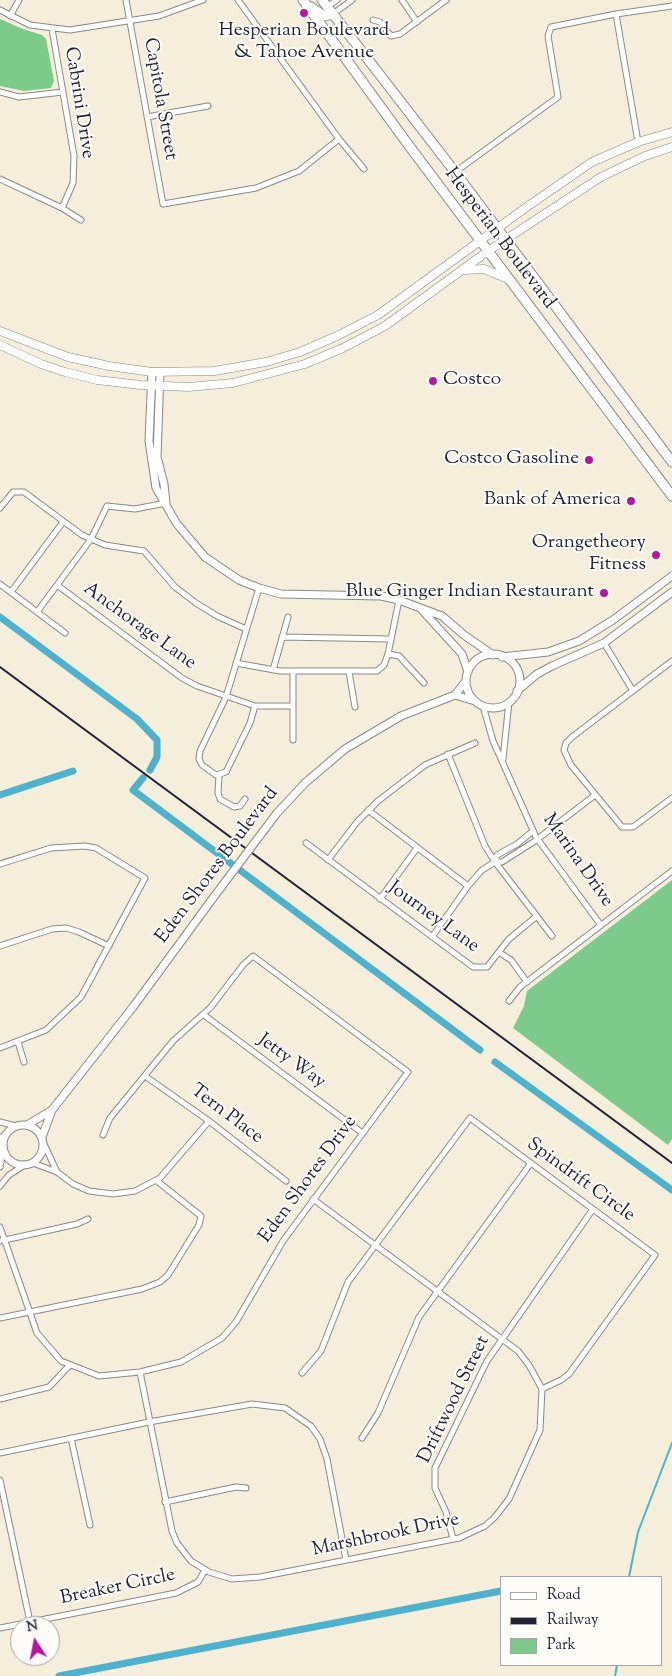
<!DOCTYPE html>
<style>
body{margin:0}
#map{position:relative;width:672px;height:1676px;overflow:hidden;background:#f4eeda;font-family:"Sorts Mill Goudy",serif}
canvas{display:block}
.legend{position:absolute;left:500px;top:1576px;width:162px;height:90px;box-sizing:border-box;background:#fdfcf7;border:1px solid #a5a5ac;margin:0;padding:6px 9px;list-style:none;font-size:15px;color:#22223b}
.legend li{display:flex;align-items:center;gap:10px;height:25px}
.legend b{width:25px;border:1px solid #a5a5ac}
.north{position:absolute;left:10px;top:1616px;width:50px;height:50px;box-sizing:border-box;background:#fdfcf7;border:1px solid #a5a5ac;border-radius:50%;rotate:349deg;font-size:14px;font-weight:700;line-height:20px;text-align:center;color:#22223b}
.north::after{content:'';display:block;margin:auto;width:18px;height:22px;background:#b5179e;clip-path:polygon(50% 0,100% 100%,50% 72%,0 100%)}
</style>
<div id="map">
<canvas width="672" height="1676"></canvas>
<ul class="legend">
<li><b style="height:6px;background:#fff"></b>Road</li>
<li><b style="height:6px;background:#22223b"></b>Railway</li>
<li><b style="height:14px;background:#7dcb8b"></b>Park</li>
</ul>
<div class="north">N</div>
</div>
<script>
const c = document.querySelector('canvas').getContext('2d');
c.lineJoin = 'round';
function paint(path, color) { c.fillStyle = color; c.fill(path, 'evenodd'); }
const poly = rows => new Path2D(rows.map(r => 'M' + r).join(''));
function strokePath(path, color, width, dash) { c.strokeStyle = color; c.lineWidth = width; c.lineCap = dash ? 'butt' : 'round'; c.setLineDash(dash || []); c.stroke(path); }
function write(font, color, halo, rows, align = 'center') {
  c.font = font + ' "Sorts Mill Goudy",serif'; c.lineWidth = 4; c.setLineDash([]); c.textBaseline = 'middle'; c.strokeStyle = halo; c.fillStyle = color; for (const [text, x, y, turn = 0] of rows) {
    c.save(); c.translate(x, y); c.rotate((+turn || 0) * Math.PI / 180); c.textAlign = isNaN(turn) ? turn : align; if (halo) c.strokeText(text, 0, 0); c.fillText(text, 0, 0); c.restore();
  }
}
paint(poly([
 [0,19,23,29,42,35,46,39,54,81,51,88,24,91,0,86],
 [672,880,672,1139,668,1145,513,1028,524,1006,527,991]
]), '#7dcb8b');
strokePath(poly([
 [629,1577,638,1532,672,1443],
 [615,1676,617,1665]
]), '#4eb2cd', 2);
strokePath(poly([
 [0,617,137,719,157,740,157,757,150,770],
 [143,778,133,790,480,1050],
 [0,795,73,771],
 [495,1062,672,1190],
 [59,1676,501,1591]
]), '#4eb2cd', 7);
const minor = poly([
 [126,0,163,204,256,188,299,171,339,139],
 [238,0,339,139,364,169],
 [402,0,417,22],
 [327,7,337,0],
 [0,10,30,25,70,30,159,16,203,0],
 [333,14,352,0],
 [616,14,638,142],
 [10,16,19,0],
 [373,20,380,22,391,36,400,34,446,0],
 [52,29,74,156,73,183,62,208],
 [0,92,19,97,63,92],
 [147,117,208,106],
 [455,172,558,97,548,36,551,27,616,14,672,6],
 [0,179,62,208,81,220],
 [0,508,13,492,24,492,82,535,105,545,144,551,175,587,196,603,217,616,246,629],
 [0,584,65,633],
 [57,585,182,678,197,686,255,706,293,706],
 [11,592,63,522],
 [37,612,91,539,107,506,135,509,166,503],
 [282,637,391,639],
 [604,643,633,691],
 [388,654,399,656,424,683],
 [672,661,572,737,566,743,564,750,571,765,622,827,633,827,672,798],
 [236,663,280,671,377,671,384,665,388,654,399,600],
 [273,670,288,617],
 [349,672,355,707],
 [255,706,250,723,226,772,216,775,202,765,199,759,200,751,226,697,259,588],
 [483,706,493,741,536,837,600,924],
 [293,740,293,671],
 [448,754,485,846,495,862,552,936],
 [503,759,509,702],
 [219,775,218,793,220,799,234,807,240,806,245,799],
 [368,810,468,886],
 [306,843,473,967,487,967,509,939,537,916],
 [328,860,357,822,378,801,425,765,475,743],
 [495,862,497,855,517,844,533,831],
 [0,864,51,848,85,846,96,848,145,878,81,997,46,1030,0,1048],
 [380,899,417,848],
 [432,937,468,886,482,870,495,862,502,862,535,841,595,795],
 [0,946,52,929,66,928,79,932,109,946],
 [500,953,511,960,527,982],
 [509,1001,520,987,672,871],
 [204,1015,361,1132],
 [18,1042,24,1062],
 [145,1076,209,1121,286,1181],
 [0,1122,16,1126],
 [0,1137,3,1142],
 [44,1144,57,1172],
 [33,1163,57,1172,73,1184,89,1191,113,1194,135,1191,160,1178,209,1121],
 [0,1167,3,1150],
 [0,1186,9,1175,23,1166],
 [0,1227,37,1333,61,1361,99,1376,140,1372,181,1362,222,1338,236,1322,283,1241,408,1072,253,956,243,965,211,1007,173,1041,110,1118,103,1135],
 [0,1241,77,1224,88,1219],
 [0,1318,142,1289,160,1282,168,1275,199,1225,201,1216,157,1181],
 [140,1372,172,1531,177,1543,191,1561,209,1572,232,1579,260,1577,459,1538,485,1526,495,1517,509,1499,540,1430,542,1389,529,1365,518,1351,313,1199],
 [302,1373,321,1351,348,1282,470,1118,655,1255,569,1374,561,1380,542,1389],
 [0,1399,49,1387,69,1366],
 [71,1438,90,1525],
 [362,1438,378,1413,419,1317,531,1163],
 [0,1453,149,1422,252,1404,285,1408,311,1426,320,1439,327,1459,346,1560],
 [0,1480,30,1622],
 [165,1502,236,1487,246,1488],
 [453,1539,446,1512,435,1488,435,1468,487,1361,593,1209],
 [0,1628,176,1593,198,1582,205,1570]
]);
const tertiary = poly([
 [152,372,149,441,156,488,177,524,205,557,239,580,259,588,281,594,381,596,399,600,442,616,464,635,493,655],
 [160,372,157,457,164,484,166,503],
 [421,609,462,654,468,672],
 '466 681a27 27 0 1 1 54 0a27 27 0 1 1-54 0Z',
 [502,657,548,652,579,641,613,620,672,576],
 [517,691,537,674,552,666,604,643,672,592],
 [455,695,475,701],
 [277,813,305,783,345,749,401,716,455,695,466,681],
 '3 1145a20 20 0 1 1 40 0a20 20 0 1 1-40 0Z',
 [27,1125,52,1110],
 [42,1137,52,1110,133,1007,213,898]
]);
const secondary = poly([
 [464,270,484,269,508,279],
 [0,331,68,357,109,366,152,372,214,371,266,362,300,352,337,336,378,315,528,206,592,162,638,142,672,132],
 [0,345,41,364,65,372,97,380,141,385,188,387,233,383,305,364,343,348,385,326,488,251,601,177,645,156,672,147]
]);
const primary = poly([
 [303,0,407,143,672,496],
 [322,0,455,172,672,462],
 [311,7,324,16,333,14]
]);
strokePath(minor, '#8b888a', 7);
strokePath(tertiary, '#8b888a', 9);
strokePath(secondary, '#8b888a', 9);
strokePath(primary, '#8b888a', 11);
strokePath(minor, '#fff', 5);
strokePath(tertiary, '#fff', 7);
strokePath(secondary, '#fff', 8);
strokePath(primary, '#fff', 9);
strokePath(poly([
 [0,667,672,1163]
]), '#22223b', 2);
const tertiaryBridge = poly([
 [213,898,277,813]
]);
strokePath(tertiaryBridge, '#8b888a', 9, []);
strokePath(tertiaryBridge, '#fff', 7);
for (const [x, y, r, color] of [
 [304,13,5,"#b5179e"],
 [433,381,5,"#b5179e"],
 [589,460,5,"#b5179e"],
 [631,501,5,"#b5179e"],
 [656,555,5,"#b5179e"],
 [604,593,5,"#b5179e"]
]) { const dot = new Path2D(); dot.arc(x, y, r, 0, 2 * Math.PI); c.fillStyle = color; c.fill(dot); strokePath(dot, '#fdfcf7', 2); }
write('19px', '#22223b', '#fdfcf7', [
 ["Hesperian Boulevard",304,32,"center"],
 ["& Tahoe Avenue",304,54,"center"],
 ["Costco",443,381,"left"],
 ["Costco Gasoline",579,460],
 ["Bank of America",621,501],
 ["Orangetheory",646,544],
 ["Fitness",646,566],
 ["Blue Ginger Indian Restaurant",594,593]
], 'right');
write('19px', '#22223b', '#fdfcf7', [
 ["Capitola Street",159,99,80],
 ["Cabrini Drive",78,103,81],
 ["Hesperian Boulevard",499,239,53],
 ["Anchorage Lane",139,627,36],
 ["Marina Drive",577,861,55],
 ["Eden Shores Boulevard",218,866,-53],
 ["Journey Lane",433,918,36],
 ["Jetty Way",291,1062,36],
 ["Tern Place",226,1115,37],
 ["Eden Shores Drive",309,1180,-54],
 ["Spindrift Circle",580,1181,36],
 ["Driftwood Street",455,1400,-64],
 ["Marshbrook Drive",386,1536,-12],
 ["Breaker Circle",118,1588,-12]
]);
</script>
